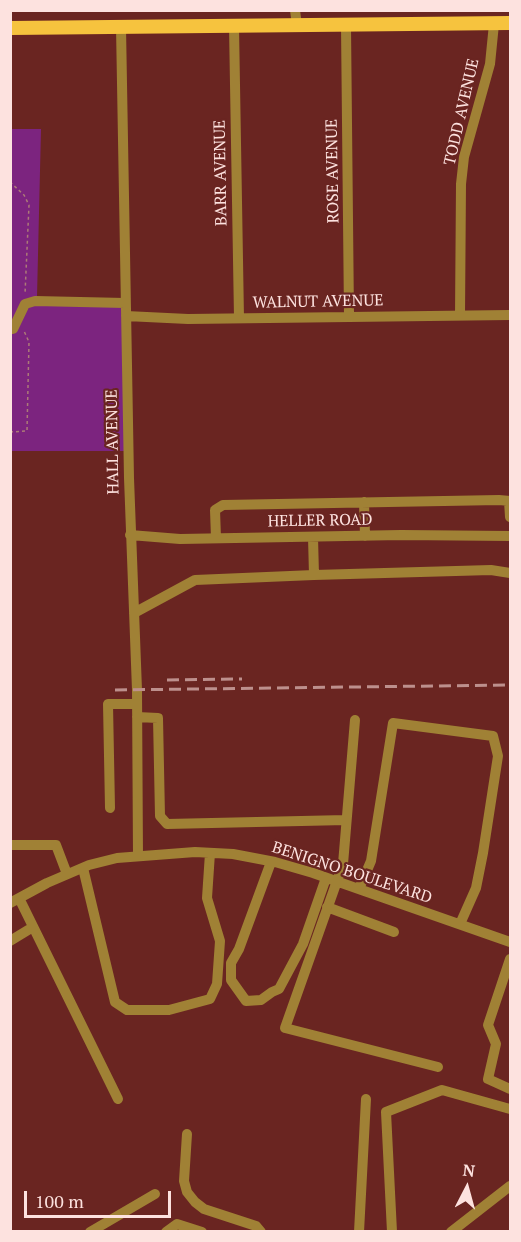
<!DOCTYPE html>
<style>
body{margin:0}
#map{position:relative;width:521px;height:1242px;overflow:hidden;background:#6a2521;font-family:"PT Serif",serif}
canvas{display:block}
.frame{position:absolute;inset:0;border:12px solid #fde2df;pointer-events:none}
.north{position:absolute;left:437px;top:1158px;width:60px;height:60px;-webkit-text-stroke:4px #6a2521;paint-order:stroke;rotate:6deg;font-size:16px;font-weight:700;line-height:24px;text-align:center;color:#fde2df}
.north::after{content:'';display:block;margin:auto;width:21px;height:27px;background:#fde2df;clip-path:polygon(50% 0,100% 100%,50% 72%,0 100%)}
.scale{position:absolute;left:24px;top:1191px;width:147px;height:27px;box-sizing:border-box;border:3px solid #fde2df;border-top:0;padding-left:8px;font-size:18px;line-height:21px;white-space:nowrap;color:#fde2df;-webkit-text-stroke:4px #6a2521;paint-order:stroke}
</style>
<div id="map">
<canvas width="521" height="1242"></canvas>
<div class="frame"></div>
<div class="north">N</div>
<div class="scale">100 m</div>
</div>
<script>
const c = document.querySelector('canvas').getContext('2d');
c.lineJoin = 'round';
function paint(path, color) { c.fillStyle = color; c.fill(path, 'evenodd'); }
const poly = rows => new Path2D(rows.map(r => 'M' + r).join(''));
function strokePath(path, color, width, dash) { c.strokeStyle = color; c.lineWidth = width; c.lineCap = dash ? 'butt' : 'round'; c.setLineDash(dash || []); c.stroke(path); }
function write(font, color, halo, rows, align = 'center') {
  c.font = font + ' "PT Serif",serif'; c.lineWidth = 4.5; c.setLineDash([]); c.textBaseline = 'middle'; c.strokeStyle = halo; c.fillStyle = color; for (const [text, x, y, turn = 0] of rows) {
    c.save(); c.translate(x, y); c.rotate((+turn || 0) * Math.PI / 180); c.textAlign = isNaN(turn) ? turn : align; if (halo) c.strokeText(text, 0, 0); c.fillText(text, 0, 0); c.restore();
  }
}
paint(poly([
 [11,129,41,129,37,297,124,300,129,451,11,451]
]), '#7c247f');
strokePath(poly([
 [10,182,24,195,29,205,25,294],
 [10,432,27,431,29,342,24,331]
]), '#ac7a77', 1.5, [3, 3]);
strokePath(poly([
 [295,10,297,26],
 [234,26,239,318],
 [346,26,349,316],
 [121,27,129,478,137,690,138,856],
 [460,315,461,184,464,157,490,64,494,24],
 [126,316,188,319,510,315],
 [10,329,13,329,25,304,35,301,125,303],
 [509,501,510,517],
 [364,502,365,536],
 [130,535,180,539,401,535,510,536],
 [216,538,215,510,223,505,499,500,510,501],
 [314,575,491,570,510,573],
 [134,613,195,580,314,575,313,537],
 [137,717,158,718,160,816,167,824,346,820],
 [355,720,343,864,285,1028,438,1067],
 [110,808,108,704,137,704],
 [10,845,56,845,67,874],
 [271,862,239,949,231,963,231,980,246,1001,261,1000,272,992,279,989,303,944,326,878],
 [83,868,115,1002,127,1010,169,1010,210,999,217,984,220,941,207,898,210,853],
 [359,889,371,861,393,723,493,736,498,756,483,853,476,888,460,924],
 [19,898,118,1099],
 [10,903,47,883,89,865,117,858,195,852,233,854,275,862,313,873,510,942],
 [327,907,394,932],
 [10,941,33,927],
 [510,959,488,1025,496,1044,488,1079,510,1089],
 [187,1134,184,1181,187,1192,195,1202,204,1209,256,1226,261,1232],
 [90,1232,155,1194],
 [166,1232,177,1224,202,1232],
 [359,1232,366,1099],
 [392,1232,386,1112,442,1090,510,1109],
 [451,1232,510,1186]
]), '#a08135', 10);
strokePath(poly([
 [10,28,510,23]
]), '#f6c33e', 14);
strokePath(poly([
 [167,680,242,679],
 [115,690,510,685]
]), '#bd908d', 3, [12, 6]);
write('16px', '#fde2df', '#6a2521', [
 ["TODD AVENUE",462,112,-77],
 ["ROSE AVENUE",333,171,-91],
 ["BARR AVENUE",221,173,-91],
 ["WALNUT AVENUE",318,302,-1],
 ["HALL AVENUE",113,442,-91],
 ["HELLER ROAD",320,521,-1],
 ["BENIGNO BOULEVARD",352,873,18]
]);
</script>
